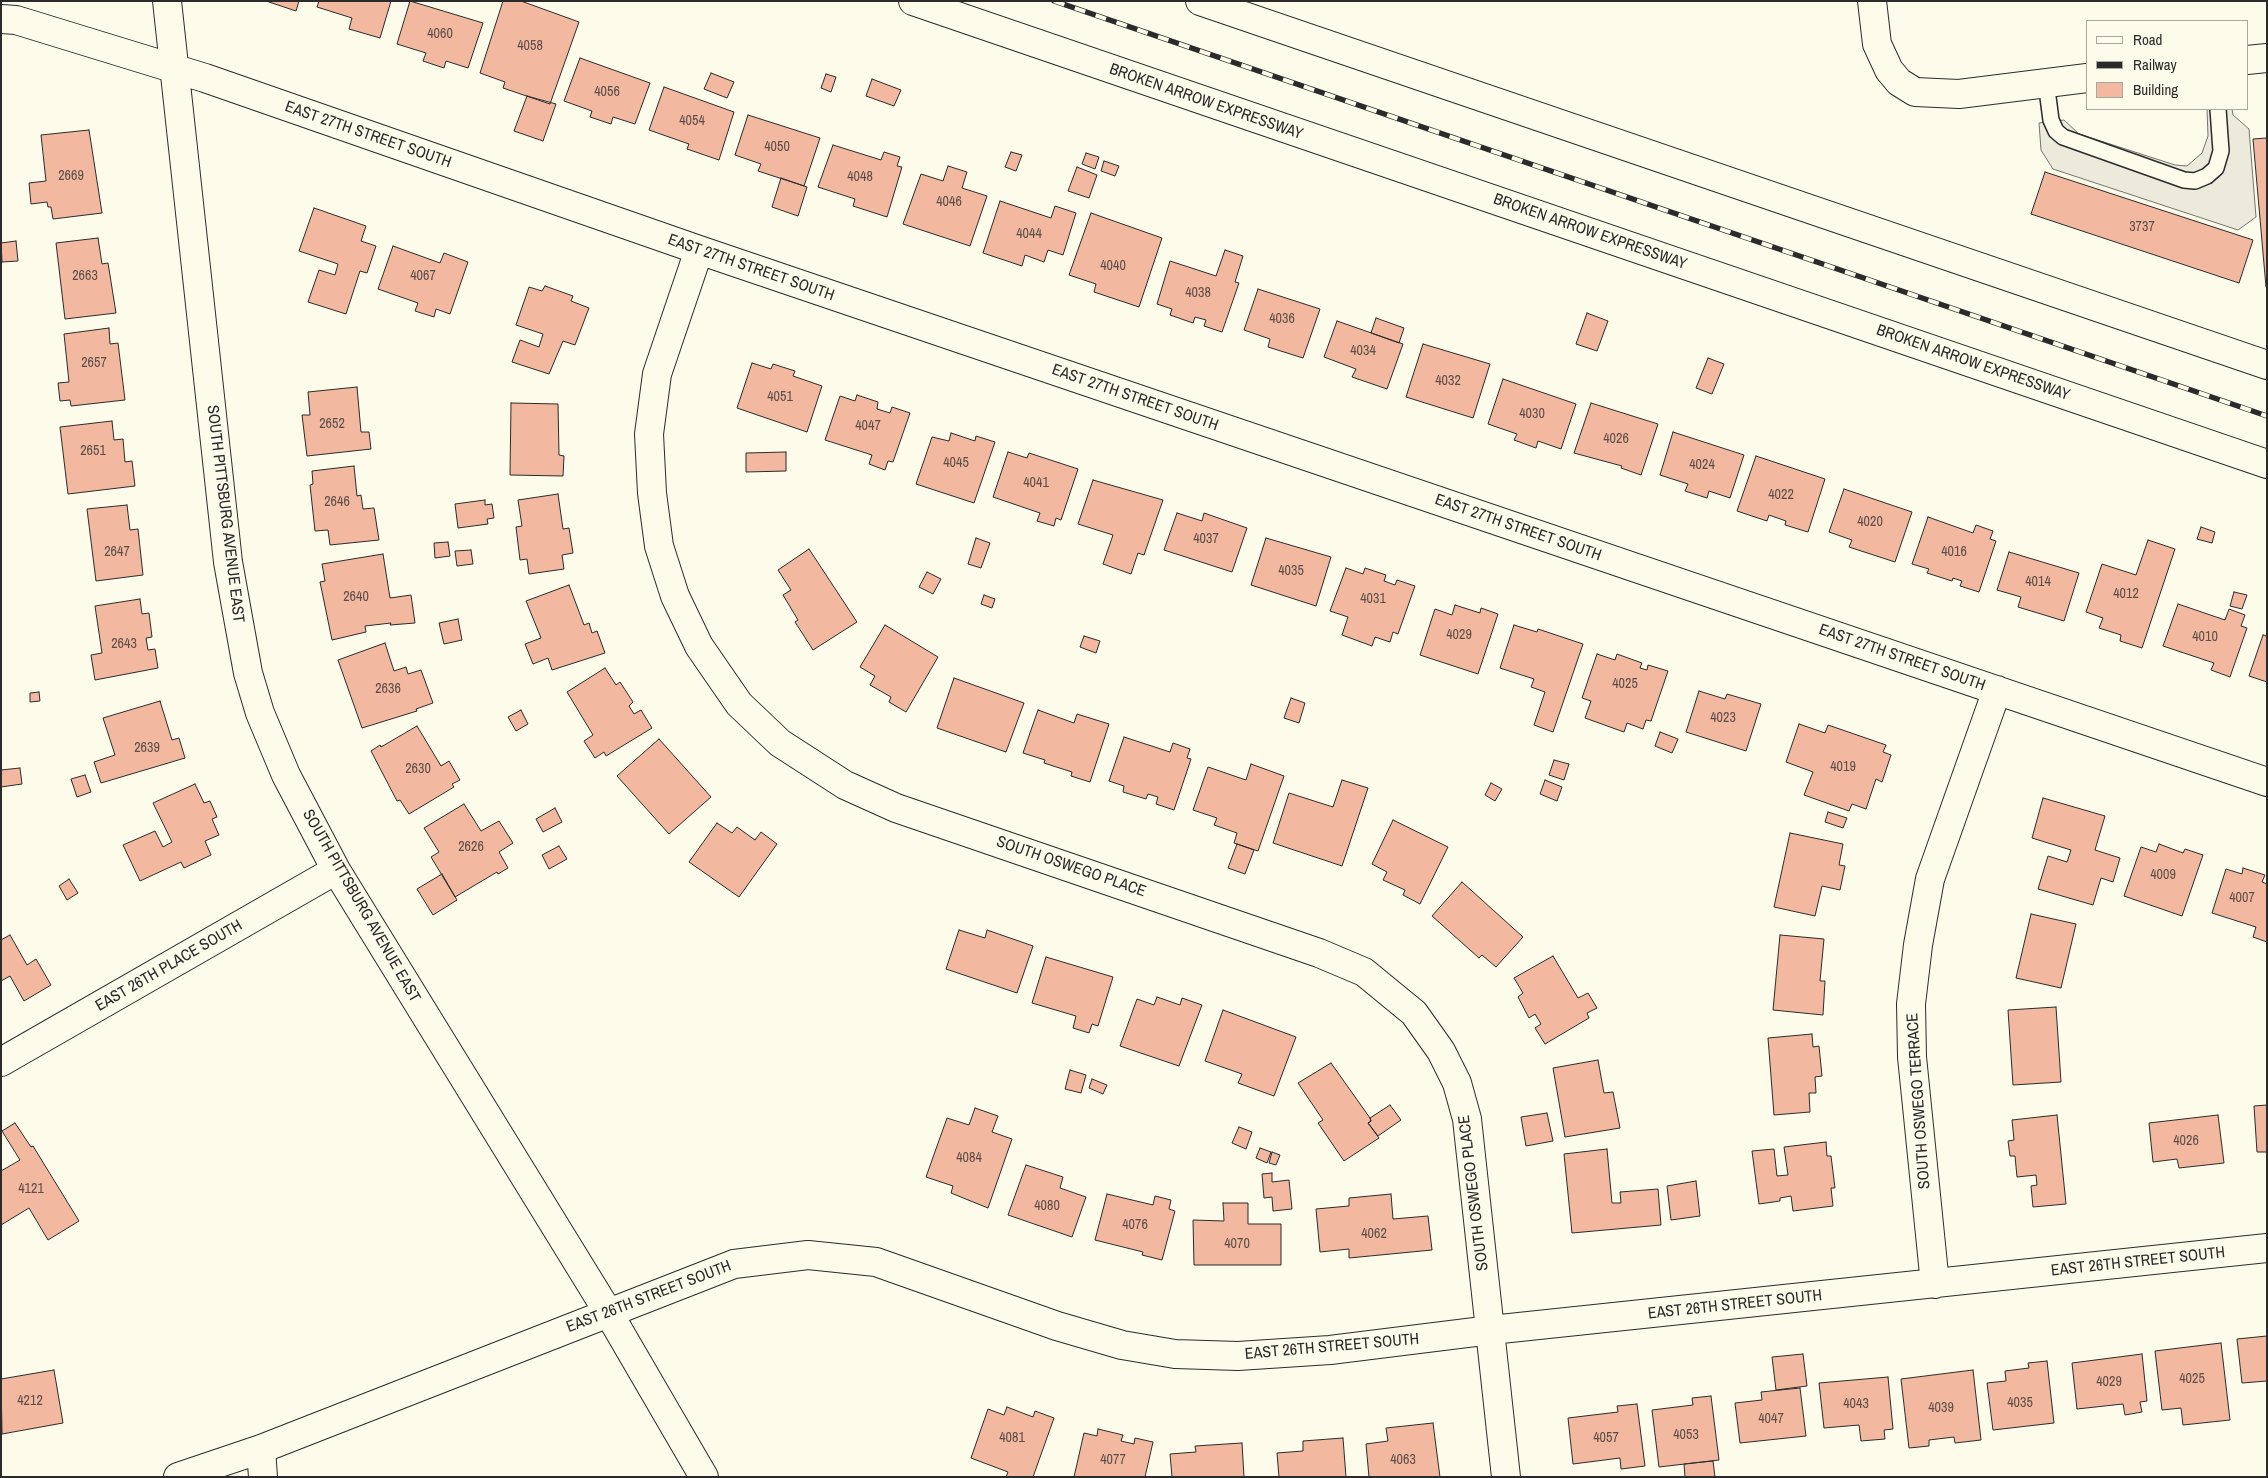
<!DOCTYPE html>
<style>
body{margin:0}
#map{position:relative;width:2268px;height:1478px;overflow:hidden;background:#fdfbea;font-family:"Archivo Narrow",sans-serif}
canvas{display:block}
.frame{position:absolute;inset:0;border:2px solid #2b2b2b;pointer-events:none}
.legend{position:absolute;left:2086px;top:20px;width:162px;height:90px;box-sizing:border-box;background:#fdfbea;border:1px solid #a9a89e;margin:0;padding:6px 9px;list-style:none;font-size:15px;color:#2b2b2b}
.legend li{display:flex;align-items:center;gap:10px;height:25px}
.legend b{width:25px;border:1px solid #a9a89e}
</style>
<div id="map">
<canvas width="2268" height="1478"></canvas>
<div class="frame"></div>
<ul class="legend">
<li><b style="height:6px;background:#fdfbea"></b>Road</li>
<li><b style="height:6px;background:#2b2b2b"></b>Railway</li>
<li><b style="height:14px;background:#f2b8a0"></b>Building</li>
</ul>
</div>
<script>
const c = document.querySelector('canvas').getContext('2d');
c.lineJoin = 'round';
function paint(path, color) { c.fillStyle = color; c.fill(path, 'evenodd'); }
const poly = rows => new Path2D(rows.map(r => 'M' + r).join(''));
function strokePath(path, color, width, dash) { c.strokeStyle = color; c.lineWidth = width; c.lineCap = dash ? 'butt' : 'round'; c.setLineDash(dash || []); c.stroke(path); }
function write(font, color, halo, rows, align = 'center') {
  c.font = font + ' "Archivo Narrow",sans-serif'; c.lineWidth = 4; c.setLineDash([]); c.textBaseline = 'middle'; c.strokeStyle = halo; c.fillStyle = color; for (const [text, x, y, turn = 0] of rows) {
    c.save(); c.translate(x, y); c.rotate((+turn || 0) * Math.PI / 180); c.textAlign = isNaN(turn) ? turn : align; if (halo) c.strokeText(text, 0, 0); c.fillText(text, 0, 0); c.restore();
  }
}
const parking = poly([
 [2207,109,2232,109,2233,115,2249,129,2256,217,2238,230,2053,169,2041,150,2039,123,2064,120,2079,134,2175,165,2187,166,2202,153,2208,136,2207,109]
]);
paint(parking, '#eceadb');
strokePath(parking, '#74746e', 1);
const building = poly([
 [266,1,299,1,296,11,266,1],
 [319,1,391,1,380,38,349,29,352,18,317,7,319,1],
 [410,1,483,23,468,68,446,61,444,68,423,61,426,53,397,44,410,1],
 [503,1,521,1,579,22,550,104,503,88,505,82,480,73,503,1],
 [580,58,650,83,635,124,613,117,611,124,590,117,592,111,564,101,580,58],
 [711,73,734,82,727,98,704,89,711,73],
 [826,74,836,77,831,92,821,88,826,74],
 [872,79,901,90,894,106,866,96,872,79],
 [664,87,734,112,719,160,687,149,689,144,649,130,664,87],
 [527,96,556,104,543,141,514,131,527,96],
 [748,115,820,138,804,186,758,171,761,164,735,155,748,115],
 [89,130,102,213,53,219,51,207,48,207,47,202,31,204,29,183,46,181,41,135,89,130],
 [2267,138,2267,287,2266,287,2253,139,2267,138],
 [833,145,881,160,884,152,900,157,897,166,902,167,887,217,853,206,855,199,818,187,833,145],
 [1011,152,1022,155,1016,171,1005,167,1011,152],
 [1086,153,1099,157,1095,169,1082,164,1086,153],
 [1104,161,1119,166,1115,176,1101,171,1104,161],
 [948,166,967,172,962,188,987,196,970,246,903,224,921,174,943,181,948,166],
 [1077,167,1097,175,1089,198,1068,191,1077,167],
 [2045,172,2253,240,2239,283,2031,214,2045,172],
 [781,178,807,187,798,216,772,207,781,178],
 [1000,201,1051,218,1055,206,1076,213,1063,255,1048,250,1044,262,1025,255,1022,266,983,253,1000,201],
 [314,208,366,226,361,241,376,246,367,273,360,271,346,314,308,302,319,270,335,275,338,264,299,251,314,208],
 [1091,213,1162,238,1139,307,1094,292,1096,284,1069,275,1091,213],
 [98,238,102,264,108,263,116,313,65,319,56,243,98,238],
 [16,241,18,261,2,262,1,243,16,241],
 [393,246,440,263,444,253,468,262,450,314,436,309,434,317,415,311,418,303,378,289,393,246],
 [1225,250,1243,256,1235,282,1239,283,1222,332,1204,326,1206,320,1195,317,1193,323,1170,315,1172,309,1157,304,1170,261,1216,276,1225,250],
 [545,286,573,296,571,301,589,308,575,345,563,341,549,374,512,362,520,340,539,347,543,334,516,325,529,287,542,291,545,286],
 [1258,289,1320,309,1303,358,1268,347,1270,339,1244,330,1258,289],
 [1587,313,1608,321,1597,351,1576,344,1587,313],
 [1376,318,1404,328,1399,343,1371,333,1376,318],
 [1337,321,1403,344,1387,389,1352,377,1356,369,1324,357,1337,321],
 [109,328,110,344,118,343,125,400,71,406,70,400,60,401,58,383,69,382,64,334,109,328],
 [1423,344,1490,364,1473,418,1406,397,1423,344],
 [1708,358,1724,364,1712,394,1696,388,1708,358],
 [752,363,771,369,773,364,795,371,793,376,822,386,807,432,737,408,752,363],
 [1503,379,1576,404,1561,449,1538,441,1536,448,1514,440,1517,434,1488,424,1503,379],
 [357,387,361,432,369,432,371,449,307,456,302,415,310,415,308,392,357,387],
 [857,395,878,402,877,409,890,413,892,407,910,413,893,462,888,461,885,470,869,464,872,455,825,440,840,396,855,401,857,395],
 [511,403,558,404,559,455,564,456,563,476,510,475,511,403],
 [1591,403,1658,424,1641,475,1621,468,1622,466,1574,453,1591,403],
 [112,421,114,440,123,439,125,462,132,461,135,486,68,494,60,427,112,421],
 [1673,432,1744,455,1730,498,1709,491,1707,498,1685,491,1688,484,1660,475,1673,432],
 [951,433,975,441,976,436,995,442,974,503,916,484,932,437,949,441,951,433],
 [786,452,786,471,746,472,746,453,786,452],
 [1008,452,1027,458,1029,453,1078,469,1061,520,1056,518,1054,526,1037,521,1040,513,993,497,1008,452],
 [1756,456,1825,479,1808,532,1785,525,1786,521,1769,515,1767,521,1737,511,1756,456],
 [354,466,357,496,361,495,363,509,374,508,379,540,330,545,328,530,315,531,310,485,313,484,312,471,354,466],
 [1093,480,1163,500,1144,555,1138,553,1131,574,1103,564,1113,535,1078,524,1093,480],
 [1844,489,1912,512,1895,562,1849,547,1852,540,1829,532,1844,489],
 [558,494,563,529,569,528,573,553,562,555,564,569,529,574,527,559,520,560,516,527,522,526,518,500,558,494],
 [485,500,485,505,492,504,494,518,487,519,488,524,458,528,455,504,485,500],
 [127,505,130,530,138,529,143,575,96,581,87,509,127,505],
 [1177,513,1202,521,1204,513,1247,528,1232,572,1164,550,1177,513],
 [1928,517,1973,533,1976,525,1993,531,1990,539,1996,541,1979,592,1960,586,1962,581,1953,578,1952,581,1927,573,1929,569,1912,564,1928,517],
 [2201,527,2215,532,2212,543,2197,539,2201,527],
 [976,538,990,543,981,568,968,564,976,538],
 [1266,538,1331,557,1316,606,1251,585,1266,538],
 [2148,540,2175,549,2142,648,2120,641,2121,635,2099,628,2103,618,2086,612,2102,564,2136,575,2148,540],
 [448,542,450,556,435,558,434,543,448,542],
 [809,549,857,622,813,650,795,622,798,620,783,595,791,590,778,570,809,549],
 [471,550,473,564,457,566,455,551,471,550],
 [2009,552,2079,573,2064,621,2018,607,2021,597,1997,590,2009,552],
 [383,554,390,598,411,595,415,623,390,625,391,623,365,626,366,632,332,640,320,582,325,581,322,564,383,554],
 [1346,568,1363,574,1365,568,1386,575,1384,581,1395,585,1397,580,1415,586,1398,634,1393,632,1390,642,1375,637,1372,646,1342,635,1348,617,1330,611,1346,568],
 [927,572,941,579,933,594,919,587,927,572],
 [569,585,584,625,589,623,592,633,597,631,605,653,552,670,548,658,533,664,525,644,541,638,526,601,569,585],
 [2234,592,2247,595,2242,609,2230,606,2234,592],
 [984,595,995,599,992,608,981,604,984,595],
 [140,599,142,614,149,613,152,637,146,638,148,650,155,649,158,668,95,680,91,655,102,653,95,606,140,599],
 [2178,604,2225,620,2229,609,2245,615,2241,626,2247,628,2230,677,2211,670,2214,663,2163,646,2178,604],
 [1455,605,1480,613,1481,608,1498,614,1478,674,1420,655,1435,609,1452,615,1455,605],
 [458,619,462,640,444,644,439,623,458,619],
 [885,625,938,657,906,712,889,702,891,697,870,685,875,676,860,667,885,625],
 [1514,625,1537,632,1538,629,1583,644,1553,732,1534,725,1545,692,1531,687,1534,679,1500,668,1514,625],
 [2263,635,2267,636,2267,682,2249,676,2263,635],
 [1084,636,1100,641,1096,653,1080,647,1084,636],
 [385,643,394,671,406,667,408,674,421,670,433,703,416,709,417,711,362,728,338,660,385,643],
 [1597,654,1615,660,1617,654,1642,663,1640,668,1647,670,1648,665,1668,671,1651,721,1646,720,1643,729,1627,723,1624,732,1585,718,1591,701,1582,698,1597,654],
 [605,668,616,685,620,682,633,702,629,706,634,714,641,710,652,728,606,756,604,752,595,758,584,741,593,735,567,692,605,668],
 [954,678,1024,703,1006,752,937,728,954,678],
 [1699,691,1725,699,1727,694,1761,704,1746,751,1686,732,1699,691],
 [39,692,40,701,30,702,30,693,39,692],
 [1291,698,1305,703,1299,723,1284,718,1291,698],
 [160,701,172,740,179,738,185,758,101,783,94,762,115,755,103,718,160,701],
 [521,710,528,724,516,731,508,717,521,710],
 [1038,710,1074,723,1077,714,1109,724,1090,782,1071,776,1072,772,1044,763,1045,760,1023,753,1038,710],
 [1799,724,1825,733,1828,725,1886,745,1883,752,1891,755,1882,782,1876,779,1866,809,1852,804,1849,811,1804,795,1813,772,1786,762,1799,724],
 [417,726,441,766,449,761,460,780,452,784,454,787,409,814,400,800,397,801,371,751,380,745,381,747,417,726],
 [1660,732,1678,739,1672,753,1655,746,1660,732],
 [1124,737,1170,752,1173,743,1190,749,1187,758,1191,759,1174,810,1156,804,1158,797,1148,794,1146,799,1123,792,1124,786,1109,781,1124,737],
 [659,739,711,797,669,834,617,776,659,739],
 [1554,760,1569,764,1564,780,1549,775,1554,760],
 [1251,764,1284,776,1258,851,1234,843,1237,833,1214,825,1217,818,1193,810,1208,767,1246,780,1251,764],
 [20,768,22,784,1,787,1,770,20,768],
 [85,775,91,792,77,797,71,779,85,775],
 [1342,780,1368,788,1342,866,1273,843,1289,793,1333,807,1342,780],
 [1545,780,1562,787,1557,801,1540,794,1545,780],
 [1491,783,1502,789,1495,801,1485,795,1491,783],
 [195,784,204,803,210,801,217,817,212,819,219,835,205,841,211,855,184,868,181,862,140,881,123,845,155,831,163,847,172,842,153,803,195,784],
 [2043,798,2105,816,2095,850,2120,858,2113,882,2101,878,2093,905,2038,889,2048,856,2067,862,2071,850,2032,838,2043,798],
 [464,804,481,831,499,821,513,843,499,852,508,868,498,874,497,872,455,897,431,857,439,852,424,828,464,804],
 [555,808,562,822,543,832,536,819,555,808],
 [1828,812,1847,818,1843,828,1825,822,1828,812],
 [1393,820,1448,847,1420,904,1403,895,1405,890,1383,880,1387,872,1372,864,1393,820],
 [717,823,732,833,737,827,755,840,761,832,777,844,739,897,689,862,717,823],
 [1790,833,1843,844,1839,865,1845,866,1840,890,1822,886,1815,916,1774,907,1790,833],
 [1237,844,1254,850,1245,874,1228,868,1237,844],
 [2159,844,2183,853,2185,849,2203,855,2182,916,2124,896,2141,847,2156,852,2159,844],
 [559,846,567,859,549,869,542,855,559,846],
 [2243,868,2265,875,2262,882,2267,884,2267,942,2253,937,2256,927,2212,913,2226,869,2242,874,2243,868],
 [442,874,457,900,433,915,417,889,442,874],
 [69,879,78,893,67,900,59,886,69,879],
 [1462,882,1523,937,1496,967,1482,955,1479,958,1432,916,1462,882],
 [2031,914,2076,924,2061,988,2016,978,2031,914],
 [959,930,985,938,987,930,1033,946,1017,993,946,969,959,930],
 [10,935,27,965,36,959,51,985,24,1001,10,976,1,981,1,940,10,935],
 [1780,935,1824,939,1820,981,1825,981,1823,1015,1773,1010,1780,935],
 [1553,956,1578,998,1588,993,1597,1008,1587,1013,1589,1018,1545,1044,1535,1028,1541,1024,1535,1014,1529,1018,1518,997,1523,993,1514,978,1553,956],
 [1046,957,1113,977,1098,1026,1092,1024,1089,1033,1073,1028,1076,1016,1032,1003,1046,957],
 [1157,997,1180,1005,1182,998,1202,1005,1179,1066,1120,1046,1137,999,1154,1005,1157,997],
 [2056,1007,2061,1082,2013,1085,2008,1010,2056,1007],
 [1223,1010,1296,1037,1274,1096,1238,1083,1242,1074,1205,1061,1223,1010],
 [1812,1034,1813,1047,1819,1046,1822,1076,1815,1077,1816,1093,1809,1093,1810,1112,1774,1115,1768,1038,1812,1034],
 [1598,1060,1604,1093,1613,1092,1620,1128,1565,1137,1553,1068,1598,1060],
 [1331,1063,1370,1118,1371,1121,1368,1123,1379,1138,1344,1161,1318,1123,1323,1120,1298,1083,1331,1063],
 [1070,1070,1086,1075,1081,1093,1065,1089,1070,1070],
 [1092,1079,1107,1085,1103,1094,1089,1088,1092,1079],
 [1390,1105,1401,1120,1378,1136,1368,1123,1371,1121,1370,1118,1390,1105],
 [2267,1105,2267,1152,2257,1152,2254,1106,2267,1105],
 [975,1108,998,1116,992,1132,1012,1139,988,1208,951,1193,953,1186,926,1177,947,1118,969,1125,975,1108],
 [1547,1113,1553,1141,1526,1146,1521,1117,1547,1113],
 [2057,1115,2066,1204,2033,1207,2031,1186,2037,1185,2036,1175,2017,1177,2015,1156,2010,1156,2008,1141,2014,1140,2012,1120,2057,1115],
 [2218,1115,2224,1163,2179,1168,2177,1159,2153,1162,2149,1123,2218,1115],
 [15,1123,31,1147,33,1146,79,1221,48,1240,29,1208,1,1225,1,1171,20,1160,2,1131,15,1123],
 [1239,1127,1252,1132,1246,1149,1232,1143,1239,1127],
 [1826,1142,1827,1156,1831,1156,1835,1188,1831,1188,1833,1206,1793,1211,1791,1196,1780,1198,1780,1201,1759,1204,1752,1151,1774,1149,1777,1176,1788,1175,1784,1147,1826,1142],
 [1260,1148,1271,1152,1267,1163,1256,1158,1260,1148],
 [1607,1149,1612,1203,1621,1203,1620,1192,1658,1189,1661,1225,1572,1233,1564,1154,1607,1149],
 [1272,1152,1280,1155,1276,1165,1269,1163,1272,1152],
 [1026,1165,1063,1177,1060,1188,1086,1197,1072,1237,1008,1215,1026,1165],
 [1272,1173,1272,1182,1289,1180,1292,1209,1273,1211,1272,1197,1264,1198,1262,1174,1272,1173],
 [1696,1181,1700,1216,1671,1220,1667,1186,1696,1181],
 [1107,1194,1153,1205,1155,1196,1171,1200,1169,1209,1175,1211,1162,1260,1142,1255,1143,1252,1095,1240,1107,1194],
 [1391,1194,1393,1219,1428,1216,1432,1250,1349,1258,1349,1249,1320,1252,1316,1209,1349,1206,1349,1198,1391,1194],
 [1223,1203,1248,1203,1248,1224,1281,1224,1281,1265,1194,1265,1193,1220,1224,1221,1223,1203],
 [2267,1336,2267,1381,2242,1383,2237,1339,2267,1336],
 [2221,1343,2230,1420,2183,1425,2181,1408,2162,1410,2155,1351,2221,1343],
 [1803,1354,1807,1386,1776,1390,1772,1357,1803,1354],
 [2142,1354,2147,1401,2140,1402,2142,1412,2125,1415,2123,1404,2077,1409,2072,1363,2142,1354],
 [2047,1361,2054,1423,1993,1430,1987,1383,2006,1381,2005,1371,2029,1368,2028,1363,2047,1361],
 [54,1370,63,1423,2,1434,1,1379,54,1370],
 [1973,1370,1981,1440,1955,1443,1954,1437,1929,1440,1929,1446,1909,1448,1901,1379,1973,1370],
 [1888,1377,1893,1429,1884,1430,1885,1439,1861,1441,1859,1425,1824,1428,1819,1383,1888,1377],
 [1800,1388,1806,1436,1740,1443,1735,1403,1762,1400,1761,1392,1800,1388],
 [1711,1396,1719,1460,1659,1467,1652,1410,1693,1405,1692,1398,1711,1396],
 [1637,1404,1645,1466,1621,1469,1620,1458,1573,1464,1568,1418,1618,1412,1617,1406,1637,1404],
 [1007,1407,1033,1417,1035,1411,1054,1418,1033,1477,1006,1477,1008,1472,971,1458,988,1409,1004,1415,1007,1407],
 [1433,1423,1440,1477,1369,1477,1366,1444,1388,1441,1386,1428,1433,1423],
 [1098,1429,1123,1435,1121,1441,1134,1444,1135,1438,1153,1442,1145,1477,1074,1477,1084,1433,1097,1436,1098,1429],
 [1343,1438,1346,1477,1279,1477,1277,1453,1303,1451,1303,1441,1343,1438],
 [1242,1443,1244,1477,1172,1477,1170,1454,1196,1452,1195,1446,1242,1443],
 [1713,1461,1715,1477,1685,1477,1684,1464,1713,1461]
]);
paint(building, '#f2b8a0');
strokePath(building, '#2b2b2b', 1);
const lane = poly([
 [2046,82,2051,120,2056,131,2063,137,2184,180,2195,181,2207,176,2216,168,2221,151,2218,109]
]);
const street = poly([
 [167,1,228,562,248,673,260,713,286,775,336,870,608,1312,704,1477],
 [1872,1,1877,44,1889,70,1899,82,1915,92,1959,94,2087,78],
 [1,19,16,20,205,78,699,250,2267,782],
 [2247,60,2267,58],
 [699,250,657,374,649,434,652,493,659,546,675,596,699,646,739,704,780,743,845,785,896,808,1319,953,1364,972,1414,1013,1441,1051,1457,1083,1467,1119,1506,1477],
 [1,1062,336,870],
 [1935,1284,1912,1057,1911,1004,1918,945,1930,879,1997,690],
 [261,1449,263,1477],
 [178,1477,261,1449,734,1264,808,1255,876,1262,1057,1326,1122,1345,1175,1354,1238,1356,1330,1350,1491,1330,2267,1248]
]);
const highway = poly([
 [913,1,2267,464],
 [1200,1,2267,365]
]);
strokePath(lane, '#2b2b2b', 18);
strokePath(street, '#2b2b2b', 30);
strokePath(highway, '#2b2b2b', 30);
strokePath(lane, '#fdfbea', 15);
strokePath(street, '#fdfbea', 28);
strokePath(highway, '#fdfbea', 28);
const rail = poly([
 [1054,1,2267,416]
]);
strokePath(rail, '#2b2b2b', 5.5);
strokePath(rail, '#fdfbea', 4, [11]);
write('14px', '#5d4e48', null, [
 ["4060",440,34],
 ["4058",530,46],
 ["4056",607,92],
 ["4054",692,121],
 ["4050",777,147],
 ["2669",71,176],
 ["4048",860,177],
 ["4046",949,202],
 ["3737",2142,227],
 ["4044",1029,234],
 ["4040",1113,266],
 ["2663",85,276],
 ["4067",423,276],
 ["4038",1198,293],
 ["4036",1282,319],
 ["4034",1363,351],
 ["2657",94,363],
 ["4032",1448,381],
 ["4051",780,397],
 ["4030",1532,414],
 ["2652",332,424],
 ["4047",868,426],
 ["4026",1616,439],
 ["2651",93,451],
 ["4045",956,463],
 ["4024",1702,465],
 ["4041",1036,483],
 ["4022",1781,495],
 ["2646",337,502],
 ["4020",1870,522],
 ["4037",1206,539],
 ["2647",117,552],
 ["4016",1954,552],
 ["4035",1291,571],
 ["4014",2038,582],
 ["4012",2126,594],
 ["2640",356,597],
 ["4031",1373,599],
 ["4029",1459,635],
 ["4010",2205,637],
 ["2643",124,644],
 ["4025",1625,684],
 ["2636",388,689],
 ["4023",1723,718],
 ["2639",147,748],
 ["4019",1843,767],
 ["2630",418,769],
 ["2626",471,847],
 ["4009",2163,875],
 ["4007",2242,898],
 ["4026",2186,1141],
 ["4084",969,1158],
 ["4121",31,1189],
 ["4080",1047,1206],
 ["4076",1135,1225],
 ["4062",1374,1234],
 ["4070",1237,1244],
 ["4025",2192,1379],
 ["4029",2109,1382],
 ["4212",30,1401],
 ["4035",2020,1403],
 ["4043",1856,1404],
 ["4039",1941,1408],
 ["4047",1771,1419],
 ["4053",1686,1435],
 ["4081",1012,1438],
 ["4057",1606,1438],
 ["4077",1113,1460],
 ["4063",1403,1460]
]);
write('16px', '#2b2b2b', '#fdfbea', [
 ["BROKEN ARROW EXPRESSWAY",1206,102,19],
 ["EAST 27TH STREET SOUTH",368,135,19],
 ["BROKEN ARROW EXPRESSWAY",1590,232,19],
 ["EAST 27TH STREET SOUTH",751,268,19],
 ["BROKEN ARROW EXPRESSWAY",1973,363,19],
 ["EAST 27TH STREET SOUTH",1135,398,19],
 ["SOUTH PITTSBURG AVENUE EAST",225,514,83],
 ["EAST 27TH STREET SOUTH",1518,528,19],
 ["EAST 27TH STREET SOUTH",1902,658,19],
 ["SOUTH OSWEGO PLACE",1071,867,19],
 ["SOUTH PITTSBURG AVENUE EAST",361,906,60],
 ["EAST 26TH PLACE SOUTH",169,966,-30],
 ["SOUTH OSWEGO TERRACE",1919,1101,-94],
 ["SOUTH OSWEGO PLACE",1474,1193,-97],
 ["EAST 26TH STREET SOUTH",2138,1262,-6],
 ["EAST 26TH STREET SOUTH",649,1297,-21],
 ["EAST 26TH STREET SOUTH",1735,1305,-6],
 ["EAST 26TH STREET SOUTH",1332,1347,-5]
]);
</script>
